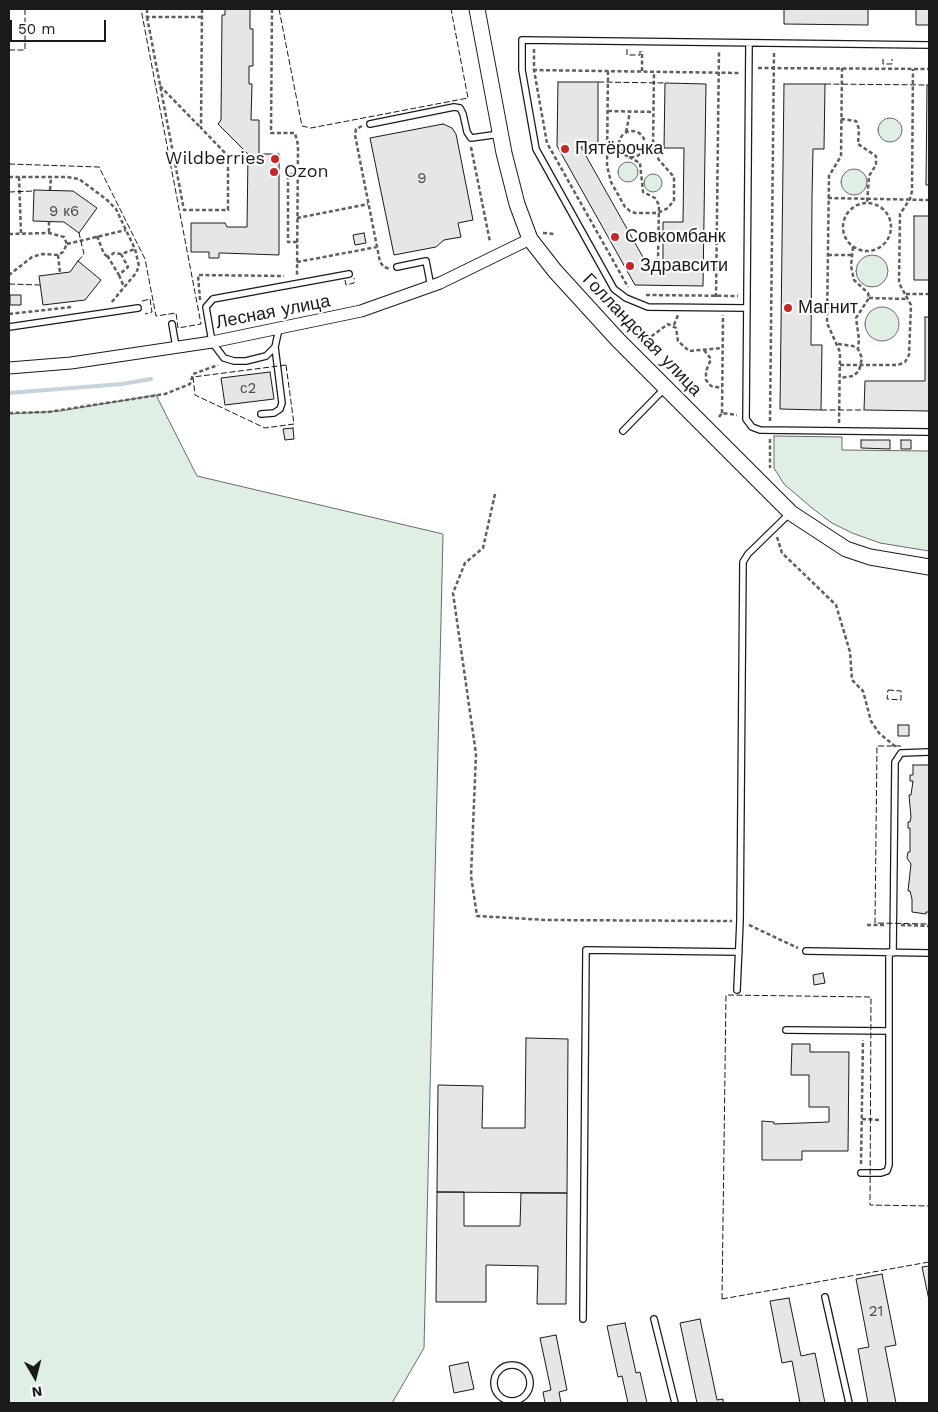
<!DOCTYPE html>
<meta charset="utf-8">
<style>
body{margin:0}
#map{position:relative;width:938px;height:1412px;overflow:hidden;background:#fff;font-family:"Work Sans",sans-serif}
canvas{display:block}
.frame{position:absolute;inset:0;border:10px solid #1a1a1a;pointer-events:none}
.north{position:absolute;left:10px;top:1352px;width:50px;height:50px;-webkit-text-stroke:4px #fff;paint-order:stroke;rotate:172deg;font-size:14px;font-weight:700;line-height:20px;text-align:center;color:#1a1a1a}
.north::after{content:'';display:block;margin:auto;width:18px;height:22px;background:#1a1a1a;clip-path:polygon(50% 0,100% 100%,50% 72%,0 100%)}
.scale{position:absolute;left:10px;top:20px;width:96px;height:22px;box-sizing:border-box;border:2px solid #1a1a1a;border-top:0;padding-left:6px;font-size:15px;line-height:18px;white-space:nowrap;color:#1a1a1a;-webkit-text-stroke:4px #fff;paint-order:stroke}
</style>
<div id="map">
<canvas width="938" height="1412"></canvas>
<div class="frame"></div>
<div class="north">N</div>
<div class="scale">50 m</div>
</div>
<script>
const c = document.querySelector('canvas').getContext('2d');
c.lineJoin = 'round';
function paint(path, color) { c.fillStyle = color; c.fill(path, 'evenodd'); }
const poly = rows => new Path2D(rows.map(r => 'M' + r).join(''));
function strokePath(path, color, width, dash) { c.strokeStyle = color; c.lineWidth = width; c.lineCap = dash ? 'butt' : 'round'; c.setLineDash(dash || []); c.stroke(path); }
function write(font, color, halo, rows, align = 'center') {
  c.font = font + ' "Work Sans",sans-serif'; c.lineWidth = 4; c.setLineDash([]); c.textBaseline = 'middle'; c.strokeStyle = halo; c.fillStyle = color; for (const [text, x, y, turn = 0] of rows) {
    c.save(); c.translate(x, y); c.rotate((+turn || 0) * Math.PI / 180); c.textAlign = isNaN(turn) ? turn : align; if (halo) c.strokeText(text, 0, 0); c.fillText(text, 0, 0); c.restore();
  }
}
const green = poly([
 '878 130a12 12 0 1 1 24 0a12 12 0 1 1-24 0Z',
 '618 172a10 10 0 1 1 20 0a10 10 0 1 1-20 0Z',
 '841 182a13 13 0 1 1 26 0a13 13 0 1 1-26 0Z',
 '644 183a9 9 0 1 1 18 0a9 9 0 1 1-18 0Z',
 '856 271a16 16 0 1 1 32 0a16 16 0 1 1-32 0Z',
 '865 324a17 17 0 1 1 34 0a17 17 0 1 1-34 0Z',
 [156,395,197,476,443,534,424,1348,392,1403,9,1403,9,414,60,411,156,395],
 [774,436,842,437,842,450,929,451,929,551,880,543,852,533,832,523,812,508,784,484,774,468,774,436]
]);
paint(green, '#e0efe3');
strokePath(green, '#6a6a6a', 1);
strokePath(poly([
 [9,393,122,384,151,379]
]), '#c6d2dc', 4);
const building = poly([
 [225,9,250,9,250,29,253,29,253,66,249,66,249,84,252,84,251,120,259,120,259,154,279,154,279,255,222,253,219,253,219,258,209,258,209,252,191,252,191,223,225,223,227,227,247,227,248,154,218,124,221,120,222,15,225,15,225,9],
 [784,9,868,9,868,25,784,24,784,9],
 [916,9,929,9,929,25,916,25,916,9],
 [558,82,598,82,598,147,581,147,648,266,663,266,663,222,683,222,684,148,664,148,665,83,706,84,703,286,635,285,557,146,558,82],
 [784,84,825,84,824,149,813,149,812,198,811,345,822,345,821,410,780,409,784,84],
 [927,85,929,85,929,185,926,185,927,85],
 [443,124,452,128,456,134,473,220,458,223,461,237,444,240,436,247,394,255,370,138,443,124],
 [34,190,73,191,97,208,79,233,64,222,33,221,34,190],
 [914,216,929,216,929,280,914,280,914,216],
 [364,233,366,243,355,245,353,235,364,233],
 [78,261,101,280,85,300,43,305,39,276,70,272,78,261],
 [10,295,21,295,21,305,10,305,10,295],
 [925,317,929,317,929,411,864,410,865,381,925,381,925,317],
 [270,372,274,399,225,405,221,378,270,372],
 [293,428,294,439,285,440,283,429,293,428],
 [861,440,890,440,890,449,861,448,861,440],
 [901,440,911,440,911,449,901,449,901,440],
 [898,725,909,725,909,736,898,736,898,725],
 [913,765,929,765,929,912,926,912,926,914,912,912,912,899,910,891,908,891,911,864,907,858,908,852,910,852,910,828,908,828,908,822,910,822,911,817,909,795,911,795,913,781,910,781,910,775,913,775,913,765],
 [823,973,825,983,814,985,813,975,823,973],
 [526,1038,568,1039,567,1193,437,1192,438,1085,483,1086,482,1128,525,1128,526,1038],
 [792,1044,810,1044,810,1052,849,1052,848,1151,802,1151,802,1160,762,1160,762,1121,774,1122,774,1124,829,1122,829,1107,809,1107,809,1075,791,1075,792,1044],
 [437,1192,464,1192,464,1226,520,1226,521,1193,567,1193,566,1304,537,1304,538,1266,486,1265,486,1302,436,1302,437,1192],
 [929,1266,929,1300,922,1267,929,1266],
 [882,1274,896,1345,885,1347,896,1403,868,1403,858,1349,869,1347,856,1279,882,1274],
 [789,1298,801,1356,815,1353,825,1403,800,1403,792,1361,782,1363,770,1301,789,1298],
 [700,1319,717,1400,723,1399,723,1403,697,1403,680,1323,700,1319],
 [625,1323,636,1373,640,1372,647,1403,628,1403,622,1376,618,1377,607,1326,625,1323],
 [556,1335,567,1390,559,1392,561,1403,545,1403,543,1392,551,1390,540,1338,556,1335],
 [468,1362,474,1389,454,1393,449,1366,468,1362]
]);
paint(building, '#e6e6e6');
strokePath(building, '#1a1a1a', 1);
const service = poly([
 [749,43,746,419,752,427,760,430,929,432],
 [370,124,454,107,460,108,463,114,467,132,471,138,500,134],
 [397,267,426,261,431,287],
 [746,308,648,307,626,298,614,289,536,149,522,70,522,40,929,45],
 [172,324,176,347],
 [9,327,138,308],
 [279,329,275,347,266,356,246,361,234,361,224,358,212,342,206,307,213,299,349,274],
 [261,414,274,413,280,409,282,403,275,347],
 [623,431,665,388],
 [806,951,929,953],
 [893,953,895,762,901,753,929,752],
 [737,990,740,921,743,562,748,554,789,514],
 [786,1030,889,1031],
 [861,1173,881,1173,887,1171,889,1165,889,952],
 [825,1297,849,1403],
 [583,1319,586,950,739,952],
 [654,1319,675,1403],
 '494 1383a18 18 0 1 1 36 0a18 18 0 1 1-36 0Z'
]);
const minor = poly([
 [9,368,71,363,212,342,361,311,440,283,530,239]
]);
const tertiary = poly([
 [477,9,504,153,517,204,530,239,555,271,618,340,791,513,846,549,870,557,929,567]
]);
strokePath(service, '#1a1a1a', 8);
strokePath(minor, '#1a1a1a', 13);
strokePath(tertiary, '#1a1a1a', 17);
strokePath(poly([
 [147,9,147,17,202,17],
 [272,9,271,133,295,133,298,145,297,275],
 [147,17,184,210,228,210,228,156,201,128,202,9],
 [534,49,534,70,547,143,628,287],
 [758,68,929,69],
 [533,70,740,73],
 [608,71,607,166,611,182,625,207,630,211,635,213,658,213,668,208,674,200,674,177,659,160,653,148,654,72],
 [642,71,642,51],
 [160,86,201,128],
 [608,111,653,112],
 [841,119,856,121,859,129,858,144,876,156,876,165,869,176,867,203],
 [362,126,356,129,355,135,380,262,384,267,390,269],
 '619 144a13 13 0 1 1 26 0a13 13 0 1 1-26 0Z',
 [626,132,630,112],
 [471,147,490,242],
 [629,157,640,163,643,192,655,198,659,205,658,259],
 [9,177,67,177,79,179,106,199,116,209,135,249,139,266,136,273,111,303],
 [19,177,21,234],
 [50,190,51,177],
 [828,198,929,200],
 '843 227a24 24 0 1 1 48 0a24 24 0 1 1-48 0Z',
 [297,218,368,204],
 [49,232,49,221],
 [543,233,554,234],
 [9,234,49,233,64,237,67,244,63,252,58,255,42,254,32,257,9,275],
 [97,236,104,254,108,257],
 [297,242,288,242,288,176,297,171],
 [67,244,126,230],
 [853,247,851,266,854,280,868,293,869,298,856,318,859,339,858,349],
 [121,254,128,267,119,275,108,257,114,253,121,254,135,249],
 [58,255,60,273],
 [828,255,853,255],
 [297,262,377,247],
 [119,275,124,287],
 [906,294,929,294],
 [646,295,738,296],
 [716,297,719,50],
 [869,298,908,299],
 [200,300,198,275,284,276],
 [9,314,72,307],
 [674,325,678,315],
 [641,344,668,324,676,328,678,341,689,351,722,348],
 [838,344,853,346,858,349,862,358,859,371,853,376,840,378],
 [704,350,711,359,706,371,706,380,711,386,722,388],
 [840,365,898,365,905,362,909,355,911,305,899,283,900,214,910,199,912,191,913,69],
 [9,413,48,412,165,394,190,384,193,374,218,365],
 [722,413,723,315],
 [719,417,722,413,737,415],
 [770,421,774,52],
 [839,423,840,352,827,323,829,176,841,156,842,68],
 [770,439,770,468],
 [495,494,483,548,465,563,453,593,476,754,471,876,477,916,546,920,732,921],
 [777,537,782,553,836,605,850,652,852,680,863,691,871,721,879,733,896,747],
 [749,925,798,948],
 [867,925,886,925],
 [901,925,929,926],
 [862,1119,880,1120],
 [861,1164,863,1040]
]), '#5f5f5f', 2.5, [4, 2.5]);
strokePath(service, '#fff', 5.5);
strokePath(minor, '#fff', 11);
strokePath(tertiary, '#fff', 15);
strokePath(poly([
 [279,9,302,126,311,128,468,98,451,9],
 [627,49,627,55,640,55,640,49],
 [9,50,25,50,25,9],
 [883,59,883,64,892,64,892,59],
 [598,82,665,83],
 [825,84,927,85],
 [9,164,99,167,145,259,156,316,176,313,178,328,201,324,141,9],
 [9,192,34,191],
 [78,261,84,254,79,233],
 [345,280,346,285,354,283,354,278],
 [9,284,40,285],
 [142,301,150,299,152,312,145,314],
 [286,365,294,424,265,428,195,395,193,377,286,365],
 [821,410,864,410],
 [888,690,901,691,901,700,887,699,888,690],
 [901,746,877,746,875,923,929,924],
 [722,1299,726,995,871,997,870,1205,929,1206],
 [722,1299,929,1262]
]), '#1a1a1a', 1, [6, 2.5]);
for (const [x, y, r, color] of [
 [565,149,5,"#c62828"],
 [275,159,5,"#c62828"],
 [274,172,5,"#c62828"],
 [615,237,5,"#c62828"],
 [630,266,5,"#c62828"],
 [788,308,5,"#c62828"]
]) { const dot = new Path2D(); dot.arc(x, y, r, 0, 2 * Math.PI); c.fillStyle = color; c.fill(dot); strokePath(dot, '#fff', 2); }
write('15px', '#4d4d4d', null, [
 ["9",422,179],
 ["9 к6",64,212],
 ["с2",248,389],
 ["21",876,1312]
]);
write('18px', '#1a1a1a', '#fff', [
 ["Пятёрочка",575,149],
 ["Wildberries",265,159,"right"],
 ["Ozon",284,172],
 ["Совкомбанк",625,237],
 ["Здравсити",640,266],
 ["Магнит",798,308]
], 'left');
write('18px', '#1a1a1a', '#fff', [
 ["Лесная улица",273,312,-11],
 ["Голландская улица",642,335,46]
]);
</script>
